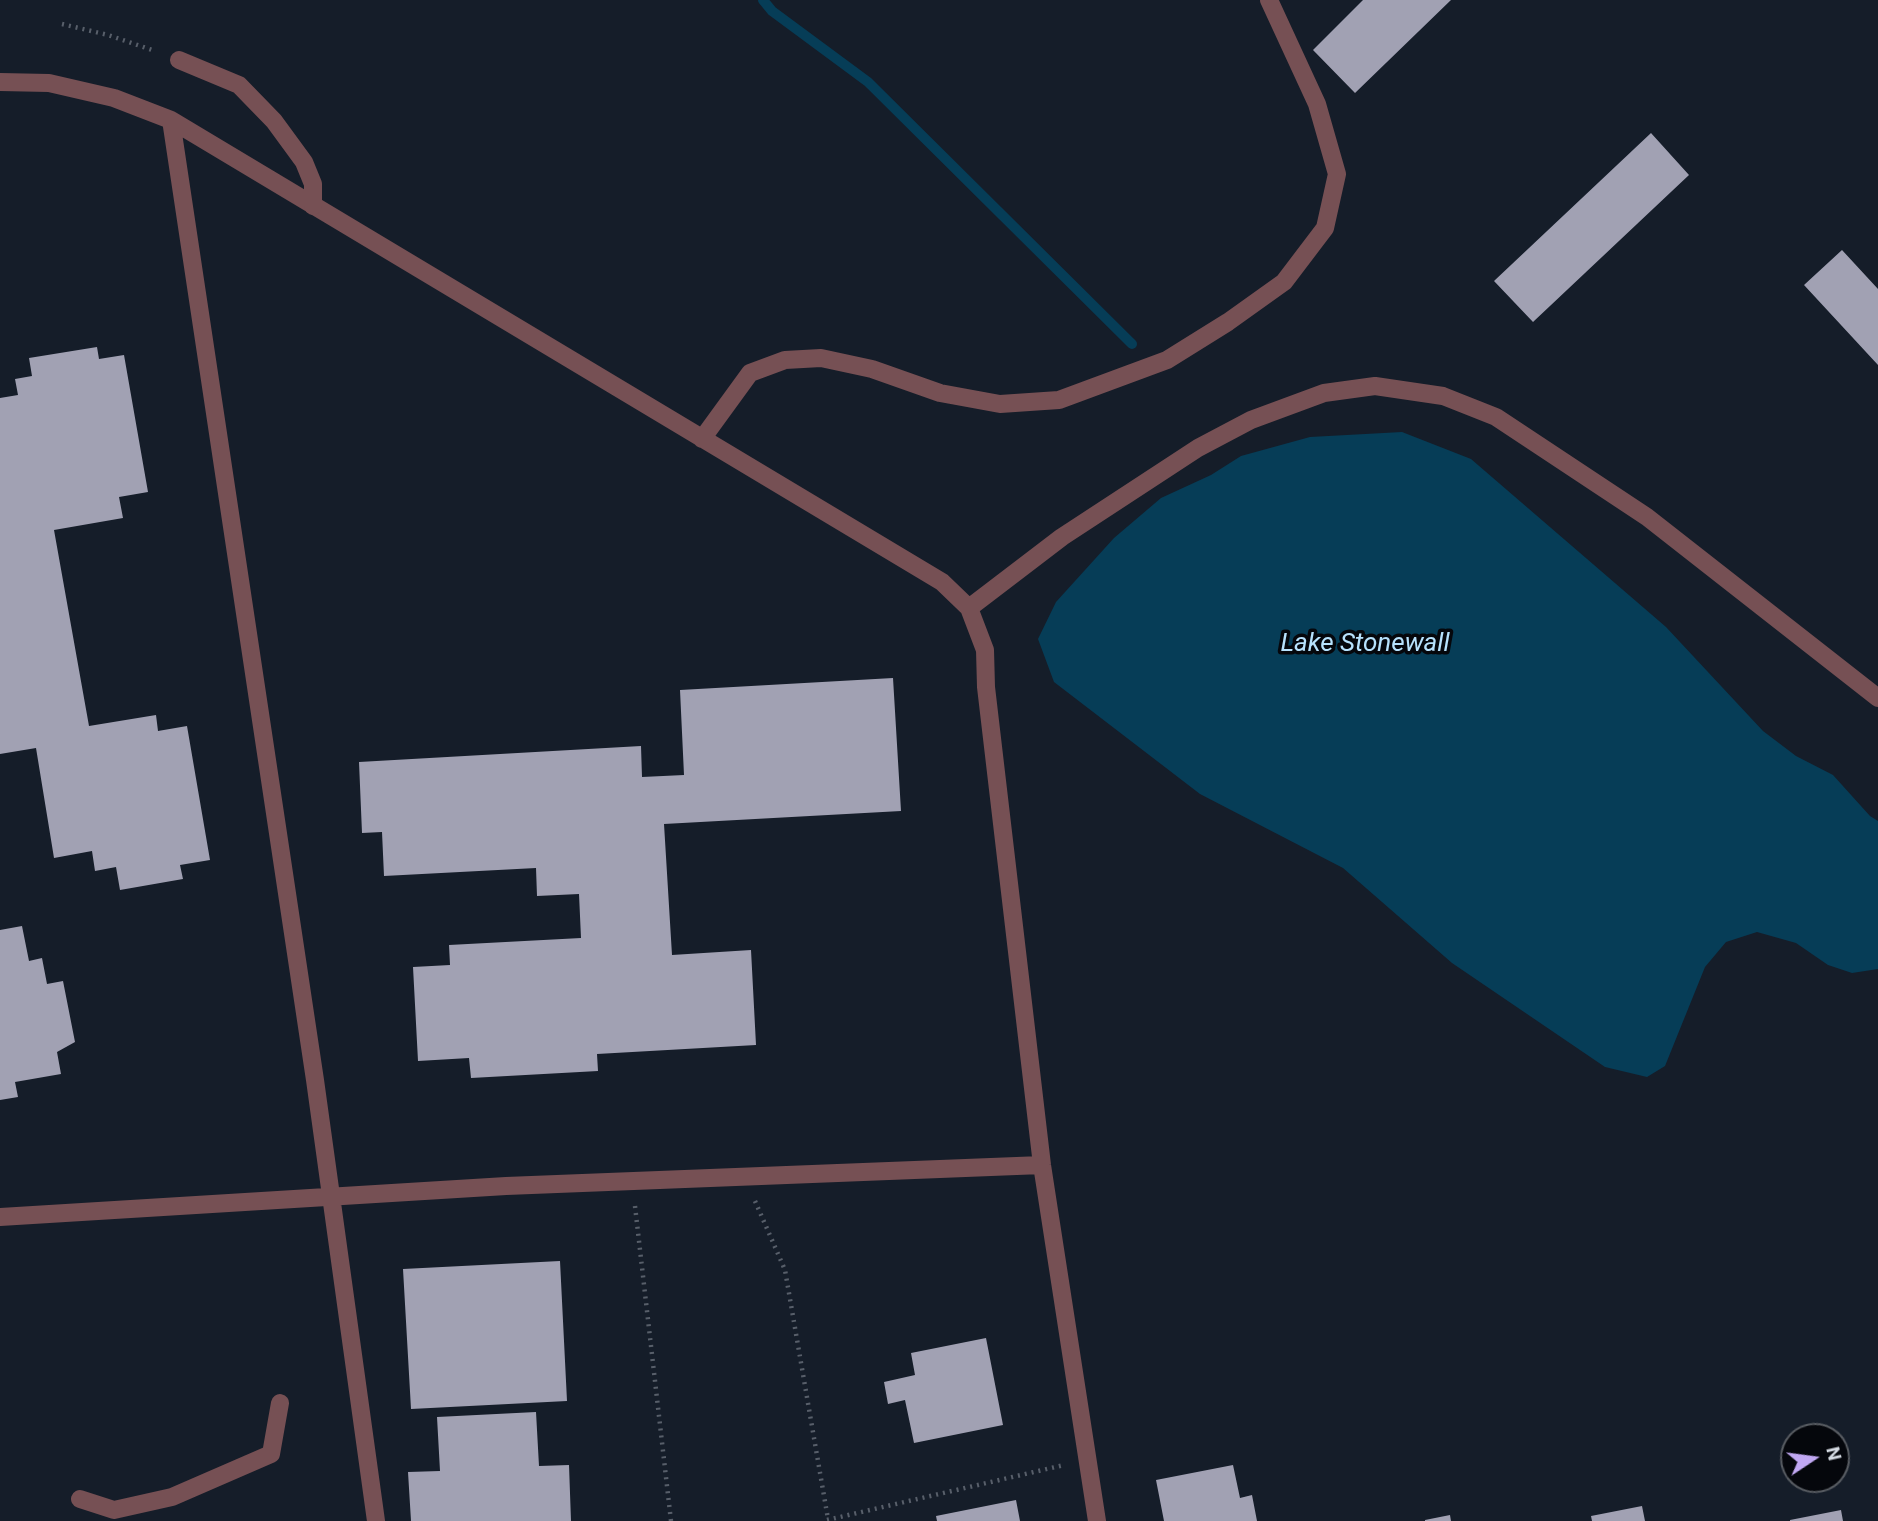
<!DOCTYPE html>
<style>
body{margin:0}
#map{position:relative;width:1878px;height:1521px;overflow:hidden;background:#151d29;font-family:Roboto,sans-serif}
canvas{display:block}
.north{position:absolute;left:1780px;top:1423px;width:70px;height:70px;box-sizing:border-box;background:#05070c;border:2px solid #585c62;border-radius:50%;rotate:77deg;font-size:19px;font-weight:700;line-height:28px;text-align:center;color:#d5dbe3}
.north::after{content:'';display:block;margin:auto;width:24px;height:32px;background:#c1a8f3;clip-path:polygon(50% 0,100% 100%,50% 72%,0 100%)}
</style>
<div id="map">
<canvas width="1878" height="1521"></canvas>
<div class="north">N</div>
</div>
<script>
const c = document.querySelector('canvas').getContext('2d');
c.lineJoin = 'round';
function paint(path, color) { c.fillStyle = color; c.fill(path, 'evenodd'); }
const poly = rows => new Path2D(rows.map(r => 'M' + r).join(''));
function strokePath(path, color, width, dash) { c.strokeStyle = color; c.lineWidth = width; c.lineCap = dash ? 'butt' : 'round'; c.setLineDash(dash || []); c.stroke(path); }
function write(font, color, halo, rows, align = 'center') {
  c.font = font + ' Roboto,sans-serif'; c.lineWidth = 7; c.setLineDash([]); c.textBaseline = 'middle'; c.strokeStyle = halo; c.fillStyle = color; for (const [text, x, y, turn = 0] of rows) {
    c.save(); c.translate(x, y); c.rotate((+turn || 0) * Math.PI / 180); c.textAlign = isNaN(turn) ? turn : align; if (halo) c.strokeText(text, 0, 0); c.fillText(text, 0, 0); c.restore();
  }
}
paint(poly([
 [1402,432,1471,459,1666,627,1763,731,1796,756,1833,775,1870,816,1878,821,1878,969,1852,973,1828,965,1796,943,1757,932,1726,942,1705,967,1665,1066,1647,1077,1605,1067,1452,963,1343,868,1200,794,1054,682,1038,639,1056,602,1114,538,1161,498,1211,475,1241,456,1310,437]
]), '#063d57');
strokePath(poly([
 [763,0,772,11,868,82,1132,344]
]), '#063d57', 10);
paint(poly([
 [1363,0,1451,0,1355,93,1313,50],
 [1651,133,1689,175,1533,322,1494,281],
 [1842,250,1878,289,1878,365,1804,285],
 [97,347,99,359,124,355,148,492,119,497,123,518,54,530,89,726,156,715,158,731,187,726,210,860,180,865,183,879,120,890,116,867,95,871,92,851,54,858,36,748,0,754,0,398,18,395,15,379,32,376,29,358],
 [893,678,901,811,664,824,672,955,751,950,756,1045,597,1054,598,1071,471,1078,469,1058,418,1061,413,967,450,965,449,945,581,938,579,894,537,896,536,868,384,876,382,832,362,833,359,762,641,746,642,777,684,775,680,690],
 [22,926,29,961,42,958,47,984,63,981,75,1042,57,1052,61,1074,15,1082,18,1097,0,1100,0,930],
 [560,1261,567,1401,411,1409,403,1269],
 [986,1338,1003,1425,914,1443,905,1400,888,1404,884,1382,915,1375,911,1353],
 [536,1412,539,1466,569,1465,571,1521,411,1521,408,1472,440,1471,437,1417],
 [1233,1465,1240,1498,1252,1495,1257,1521,1164,1521,1156,1480],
 [1016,1500,1020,1521,937,1521,936,1516],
 [1642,1506,1645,1521,1592,1521,1591,1516],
 [1841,1510,1843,1521,1790,1521,1790,1520],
 [1450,1515,1451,1521,1425,1521,1425,1520]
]), '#a1a1b3');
strokePath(poly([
 [62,24,108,35,155,51],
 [755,1201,785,1270,828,1519],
 [635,1206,671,1521],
 [827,1520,1064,1465]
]), '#585f6a', 4.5, [2, 5]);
strokePath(poly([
 [0,82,49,83,114,98,171,120,315,1080,376,1521],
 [171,120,942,582,969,608,985,650,986,687,1042,1165,1097,1521],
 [702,439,750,373,785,360,821,358,872,369,940,393,1000,404,1059,400,1167,360,1228,322,1284,282,1325,228,1337,174,1317,104,1269,0],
 [969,608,1062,537,1198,448,1251,420,1324,393,1375,386,1443,396,1496,417,1647,517,1878,698],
 [0,1217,506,1186,1042,1165],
 [80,1499,114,1510,172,1497,271,1454,280,1403]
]), '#765054', 18);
strokePath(poly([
 [179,60,239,85,274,121,304,162,313,184,313,206]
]), '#765054', 18);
write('italic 26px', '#b7e2fd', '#05070c', [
 ["Lake Stonewall",1365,644]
]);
</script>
